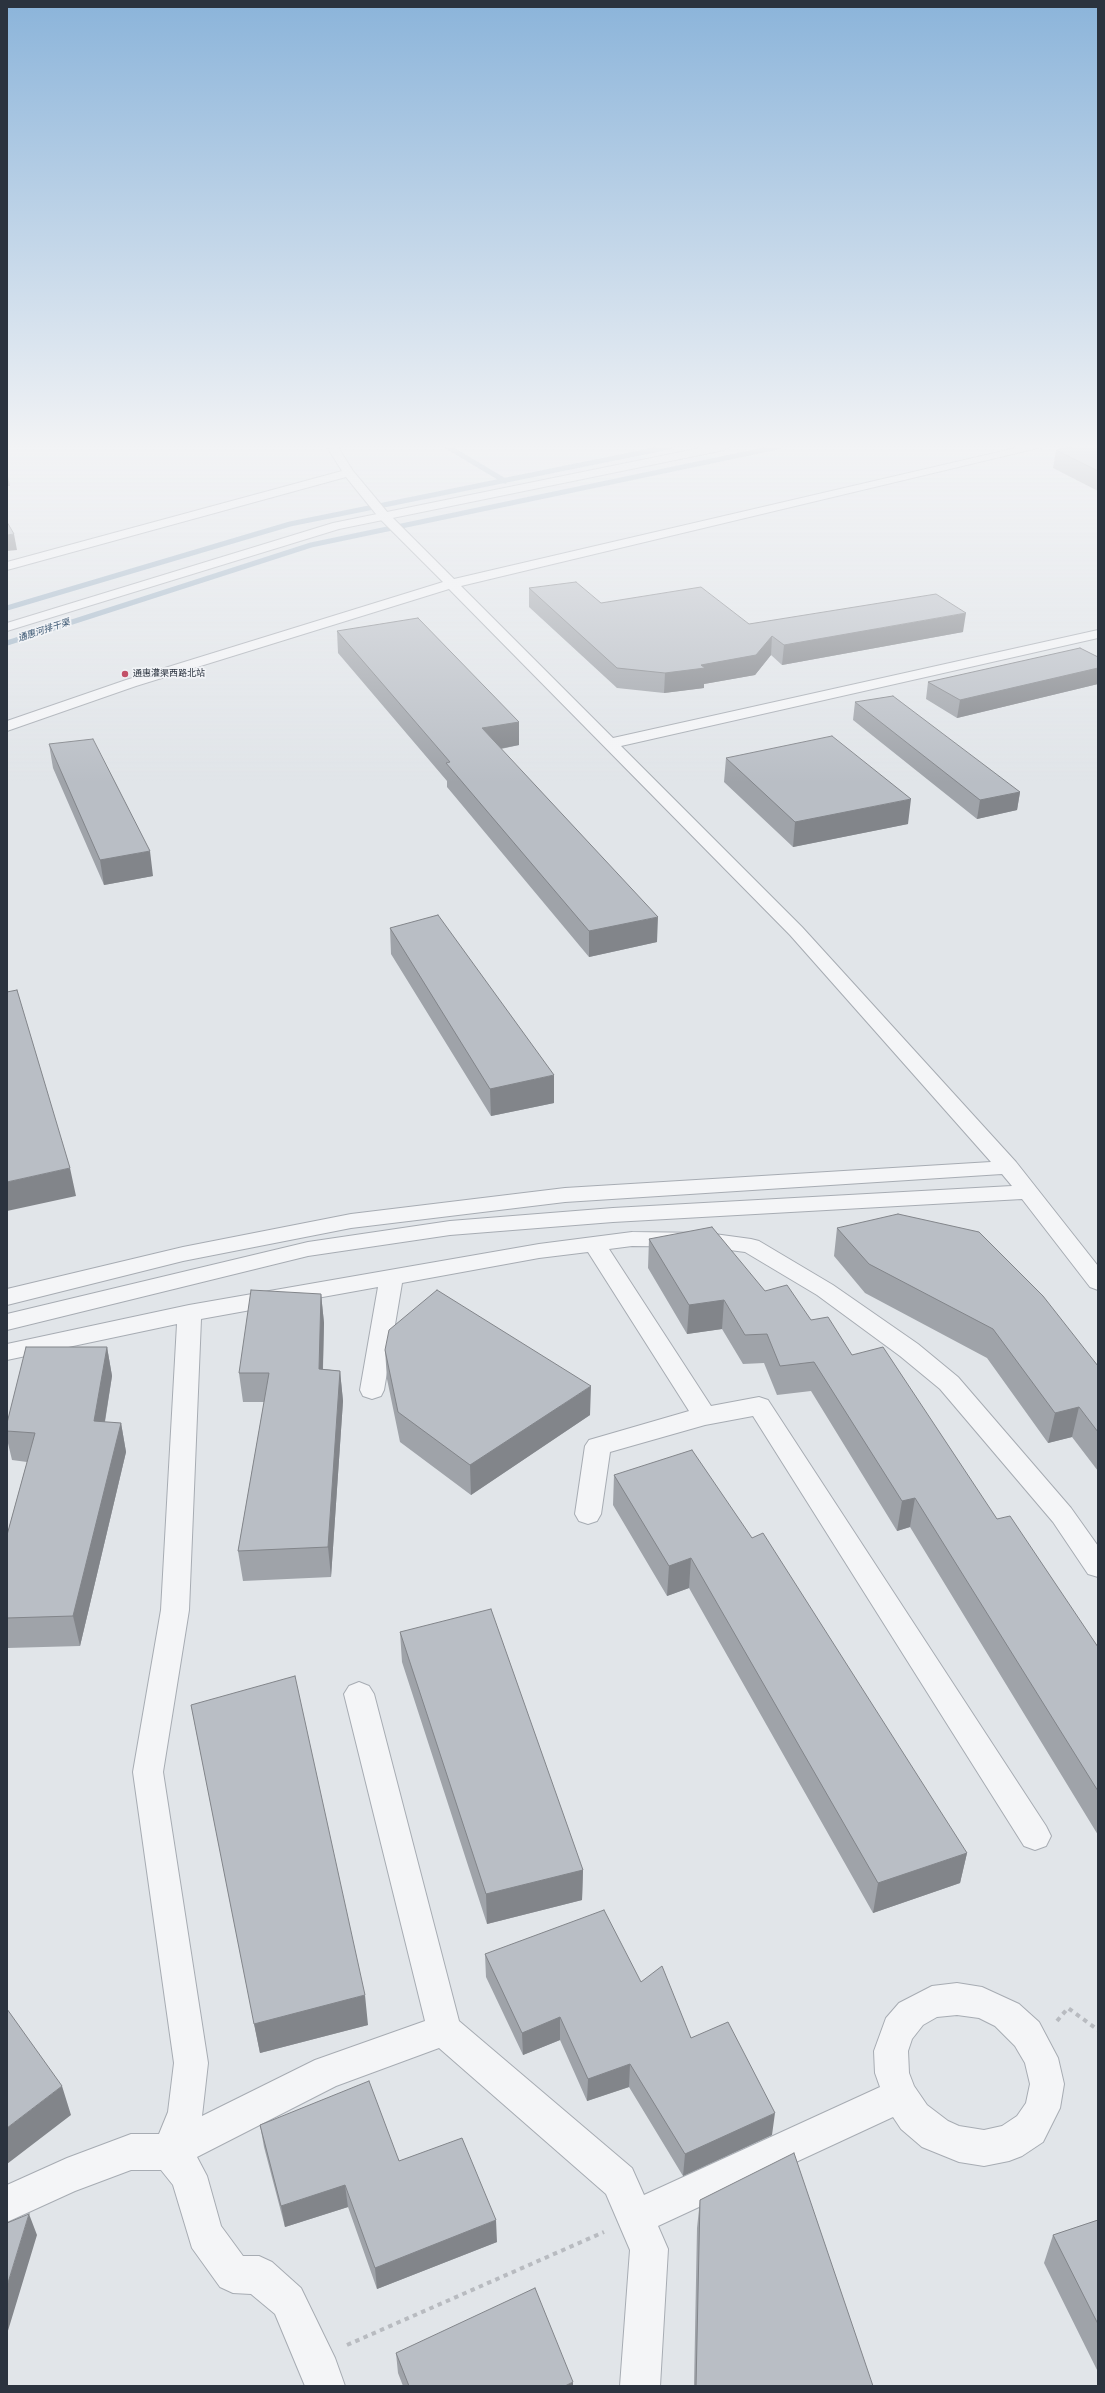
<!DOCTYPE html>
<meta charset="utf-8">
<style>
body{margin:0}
#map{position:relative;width:1105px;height:2393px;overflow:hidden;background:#e1e5e9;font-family:"Source Sans 3",sans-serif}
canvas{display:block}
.frame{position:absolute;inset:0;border:8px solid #2b333f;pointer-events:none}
</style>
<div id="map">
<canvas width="1105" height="2393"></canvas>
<div class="frame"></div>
</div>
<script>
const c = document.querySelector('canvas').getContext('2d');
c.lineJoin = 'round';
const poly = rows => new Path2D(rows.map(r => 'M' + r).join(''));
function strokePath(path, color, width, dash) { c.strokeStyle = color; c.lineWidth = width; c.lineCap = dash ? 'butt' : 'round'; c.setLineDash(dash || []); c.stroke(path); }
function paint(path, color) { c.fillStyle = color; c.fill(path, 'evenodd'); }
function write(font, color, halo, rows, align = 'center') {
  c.font = font + ' "Source Sans 3","Noto Sans SC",sans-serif'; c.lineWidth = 3.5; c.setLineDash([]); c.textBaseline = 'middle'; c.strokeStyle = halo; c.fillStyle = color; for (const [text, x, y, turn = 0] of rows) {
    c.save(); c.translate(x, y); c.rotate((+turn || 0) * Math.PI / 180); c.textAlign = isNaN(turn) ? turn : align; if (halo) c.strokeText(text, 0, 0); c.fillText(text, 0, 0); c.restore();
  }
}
strokePath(poly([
 [448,447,505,481],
 [7,608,290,524,669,447],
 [7,643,311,545,778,447]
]), '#9fb4c6', 5);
const minor = poly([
 [327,447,338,447,353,471,388,513,454,579,1020,447,1042,447,461,586,613,738,1098,630,1098,638,621,746,802,927,1016,1162,1098,1266,1098,1290,1090,1287,1022,1199,613,1222,450,1235,308,1256,7,1330,7,1314,308,1242,450,1221,613,1208,1012,1186,1002,1174,565,1202,351,1228,183,1261,7,1305,7,1289,183,1247,351,1214,565,1188,991,1162,790,935,449,589,136,686,7,731,7,721,126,680,443,582,380,519,346,477,7,570,7,562,342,471,327,447],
 [632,1232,707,1233,751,1239,759,1241,833,1285,918,1344,958,1377,1071,1508,1098,1546,1098,1577,1088,1574,1053,1522,940,1389,900,1356,817,1295,745,1252,707,1247,632,1246,609,1249,711,1406,759,1397,768,1400,1046,1826,1051,1836,1046,1846,1035,1850,1024,1846,753,1416,705,1425,610,1452,601,1514,597,1521,588,1524,579,1521,575,1514,585,1446,589,1440,689,1411,588,1252,539,1258,402,1283,384,1390,381,1396,372,1399,363,1396,360,1390,378,1287,201,1319,189,1610,163,1772,208,2063,202,2116,315,2060,425,2021,344,1694,349,1686,359,1682,369,1686,374,1694,459,2021,632,2168,644,2195,880,2087,875,2073,874,2051,886,2018,899,2003,932,1986,957,1983,982,1987,1019,2004,1039,2022,1058,2058,1064,2084,1060,2108,1043,2142,1022,2156,1009,2161,984,2166,959,2162,922,2147,901,2129,893,2117,658,2226,668,2249,660,2386,620,2386,630,2250,606,2194,439,2048,336,2086,197,2157,207,2176,221,2226,243,2256,259,2256,272,2262,301,2288,335,2358,345,2386,305,2386,275,2314,251,2294,233,2293,220,2287,192,2248,173,2185,161,2170,131,2170,75,2191,7,2222,7,2185,67,2158,131,2134,159,2134,168,2112,174,2063,133,1772,161,1610,177,1324,7,1360,7,1344,189,1305,539,1244,632,1232],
 [957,2015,979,2018,995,2026,1015,2046,1025,2063,1030,2084,1026,2103,1017,2116,1002,2126,984,2130,959,2126,948,2121,927,2105,914,2086,909,2073,908,2051,912,2039,923,2025,937,2017,957,2015]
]);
const tertiary = poly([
 [705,447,729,447,724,450,339,529,7,631,7,623,333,523,705,447]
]);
strokePath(minor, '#a7acb3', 2);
strokePath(tertiary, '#a7acb3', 2);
strokePath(poly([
 [1057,2021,1068,2008,1098,2030],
 [347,2345,604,2232]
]), '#b8bbc0', 4, [4.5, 4.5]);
paint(minor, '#f4f5f7');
paint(tertiary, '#f4f5f7');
paint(poly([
 [1098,447,1098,491,1053,468,1056,450],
 [529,588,601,603,749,624,963,632,782,665,771,655,755,675,704,684,704,688,664,693,617,688,529,607],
 [337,631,519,722,519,745,501,749,657,942,589,957,447,787,447,781,338,653],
 [1098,657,1098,684,957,718,926,699,928,682],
 [855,702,1020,792,1017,810,977,819,853,720],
 [49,744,153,876,104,885,53,768],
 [726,758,908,824,793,847,724,782],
 [390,928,554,1103,491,1116,391,954],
 [837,1228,1098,1366,1098,1471,1072,1437,1048,1443,987,1358,865,1293,834,1256],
 [649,1239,765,1291,811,1320,852,1355,997,1519,1098,1647,1098,1835,910,1527,897,1531,811,1391,777,1395,764,1363,743,1364,722,1329,687,1334,648,1268],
 [321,1294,324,1323,323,1369,340,1371,343,1401,331,1577,243,1581,238,1551,264,1402,243,1402,239,1373],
 [107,1347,112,1376,105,1422,121,1423,126,1452,80,1646,7,1648,7,1535,27,1462,12,1460,7,1439,7,1423],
 [385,1350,590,1415,471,1495,400,1442,387,1379],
 [614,1475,967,1853,960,1883,873,1913,689,1588,667,1596,613,1505],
 [400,1632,583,1870,582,1900,487,1924,402,1662],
 [191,1705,368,2025,260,2053],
 [485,1954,641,1982,691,2038,772,2135,683,2176,629,2087,587,2101,560,2040,523,2055,486,1977],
 [260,2125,399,2161,497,2242,377,2289,348,2207,285,2227,264,2147],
 [700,2200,873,2386,694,2386,697,2228],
 [1098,2220,1098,2372,1044,2263,1053,2235],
 [396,2353,573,2386,403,2386,398,2373]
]), '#9fa3a9');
paint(poly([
 [7,471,10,486,7,486],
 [14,534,17,550,7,551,7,535],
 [966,613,963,632,782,665,784,645],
 [772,636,771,655,755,675,704,684,704,688,664,693,665,673,701,665],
 [1098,668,1098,684,957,718,960,700],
 [519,722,519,745,483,752,482,728],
 [1020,792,1017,810,977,819,980,800],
 [911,799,908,824,793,847,795,822],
 [150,851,153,876,104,885,100,860],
 [658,917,657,942,589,957,589,931],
 [554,1075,554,1103,491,1116,490,1089],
 [70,1168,76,1196,7,1211,7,1182],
 [321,1294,324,1323,322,1398,319,1369],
 [724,1300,722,1329,687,1334,689,1305],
 [107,1347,112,1376,100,1451,94,1421],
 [340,1371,343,1401,331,1577,328,1547],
 [591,1386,590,1415,471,1495,470,1465],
 [1079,1407,1072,1437,1048,1443,1055,1413],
 [121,1423,126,1452,80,1646,73,1616],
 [915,1498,910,1527,897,1531,902,1501],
 [691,1558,689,1588,667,1596,669,1566],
 [967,1853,960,1883,873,1913,878,1883],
 [583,1870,582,1900,487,1924,486,1894],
 [365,1995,368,2025,260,2053,254,2024],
 [560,2017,560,2040,523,2055,522,2033],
 [630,2064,629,2087,587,2101,588,2079],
 [62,2086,71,2115,7,2164,7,2128],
 [775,2113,772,2135,683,2176,685,2154],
 [345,2185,348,2207,285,2227,281,2206],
 [29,2214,37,2235,7,2334,7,2286],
 [496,2220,497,2242,377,2289,375,2268],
 [573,2382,573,2386,565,2386]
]), '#82858a');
const building = poly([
 [1073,447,1098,447,1098,471,1056,450,1073,447],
 [7,522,14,534,7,535,7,522],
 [576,582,601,603,701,587,749,624,936,594,966,613,784,645,772,636,756,655,701,665,705,668,665,673,617,668,529,588,576,582],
 [418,618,519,722,482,728,658,917,589,931,446,763,450,762,337,631,418,618],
 [1080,648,1098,657,1098,668,960,700,928,682,1080,648],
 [893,696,1020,792,980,800,855,702,893,696],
 [832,736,911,799,795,822,726,758,832,736],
 [93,739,150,851,100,860,49,744,93,739],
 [438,915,554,1075,490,1089,390,928,438,915],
 [17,990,70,1168,7,1182,7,992,17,990],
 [898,1214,979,1232,1043,1296,1098,1366,1098,1432,1079,1407,1055,1413,993,1329,869,1264,837,1228,898,1214],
 [712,1227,765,1291,787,1285,811,1320,828,1317,852,1355,883,1347,997,1519,1010,1516,1098,1647,1098,1791,915,1498,902,1501,814,1362,780,1366,767,1334,745,1335,724,1300,689,1305,649,1239,712,1227],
 [251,1290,321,1294,319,1369,340,1371,328,1547,238,1551,269,1373,239,1373,251,1290],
 [437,1290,591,1386,470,1465,398,1412,385,1350,389,1330,437,1290],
 [26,1347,107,1347,94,1421,121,1423,73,1616,7,1618,7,1535,35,1433,7,1431,7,1423,26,1347],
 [692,1450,752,1538,763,1533,967,1853,878,1883,691,1558,669,1566,614,1475,692,1450],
 [491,1609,583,1870,486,1894,400,1632,491,1609],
 [295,1676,365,1995,254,2024,191,1705,295,1676],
 [604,1910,641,1982,662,1966,691,2038,728,2022,775,2113,685,2154,630,2064,588,2079,560,2017,522,2033,485,1954,604,1910],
 [7,2009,62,2086,7,2128,7,2009],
 [369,2081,399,2161,462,2138,496,2220,375,2268,345,2185,281,2206,260,2125,369,2081],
 [794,2153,873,2386,696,2386,700,2200,794,2153],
 [29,2214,7,2286,7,2223,29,2214],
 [1098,2220,1098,2324,1053,2235,1098,2220],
 [535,2288,573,2382,565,2386,409,2386,396,2353,535,2288]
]);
paint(building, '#b9bec5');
strokePath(building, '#82858a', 1);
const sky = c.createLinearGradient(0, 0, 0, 783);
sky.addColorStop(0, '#8bb4da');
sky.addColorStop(0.57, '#f2f3f5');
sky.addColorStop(1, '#f2f3f500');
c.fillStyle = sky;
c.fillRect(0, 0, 1105, 783);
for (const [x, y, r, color] of [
 [125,674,4,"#c35168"]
]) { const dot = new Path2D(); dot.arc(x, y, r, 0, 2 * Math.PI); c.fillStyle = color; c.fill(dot); strokePath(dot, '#f1f3f6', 1.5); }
write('italic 9px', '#385470', '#f1f3f6', [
 ["通惠河排干渠",44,631,-18]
]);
write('9px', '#2b333f', '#f1f3f6', [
 ["通惠灌渠西路北站",133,674]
], 'left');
</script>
